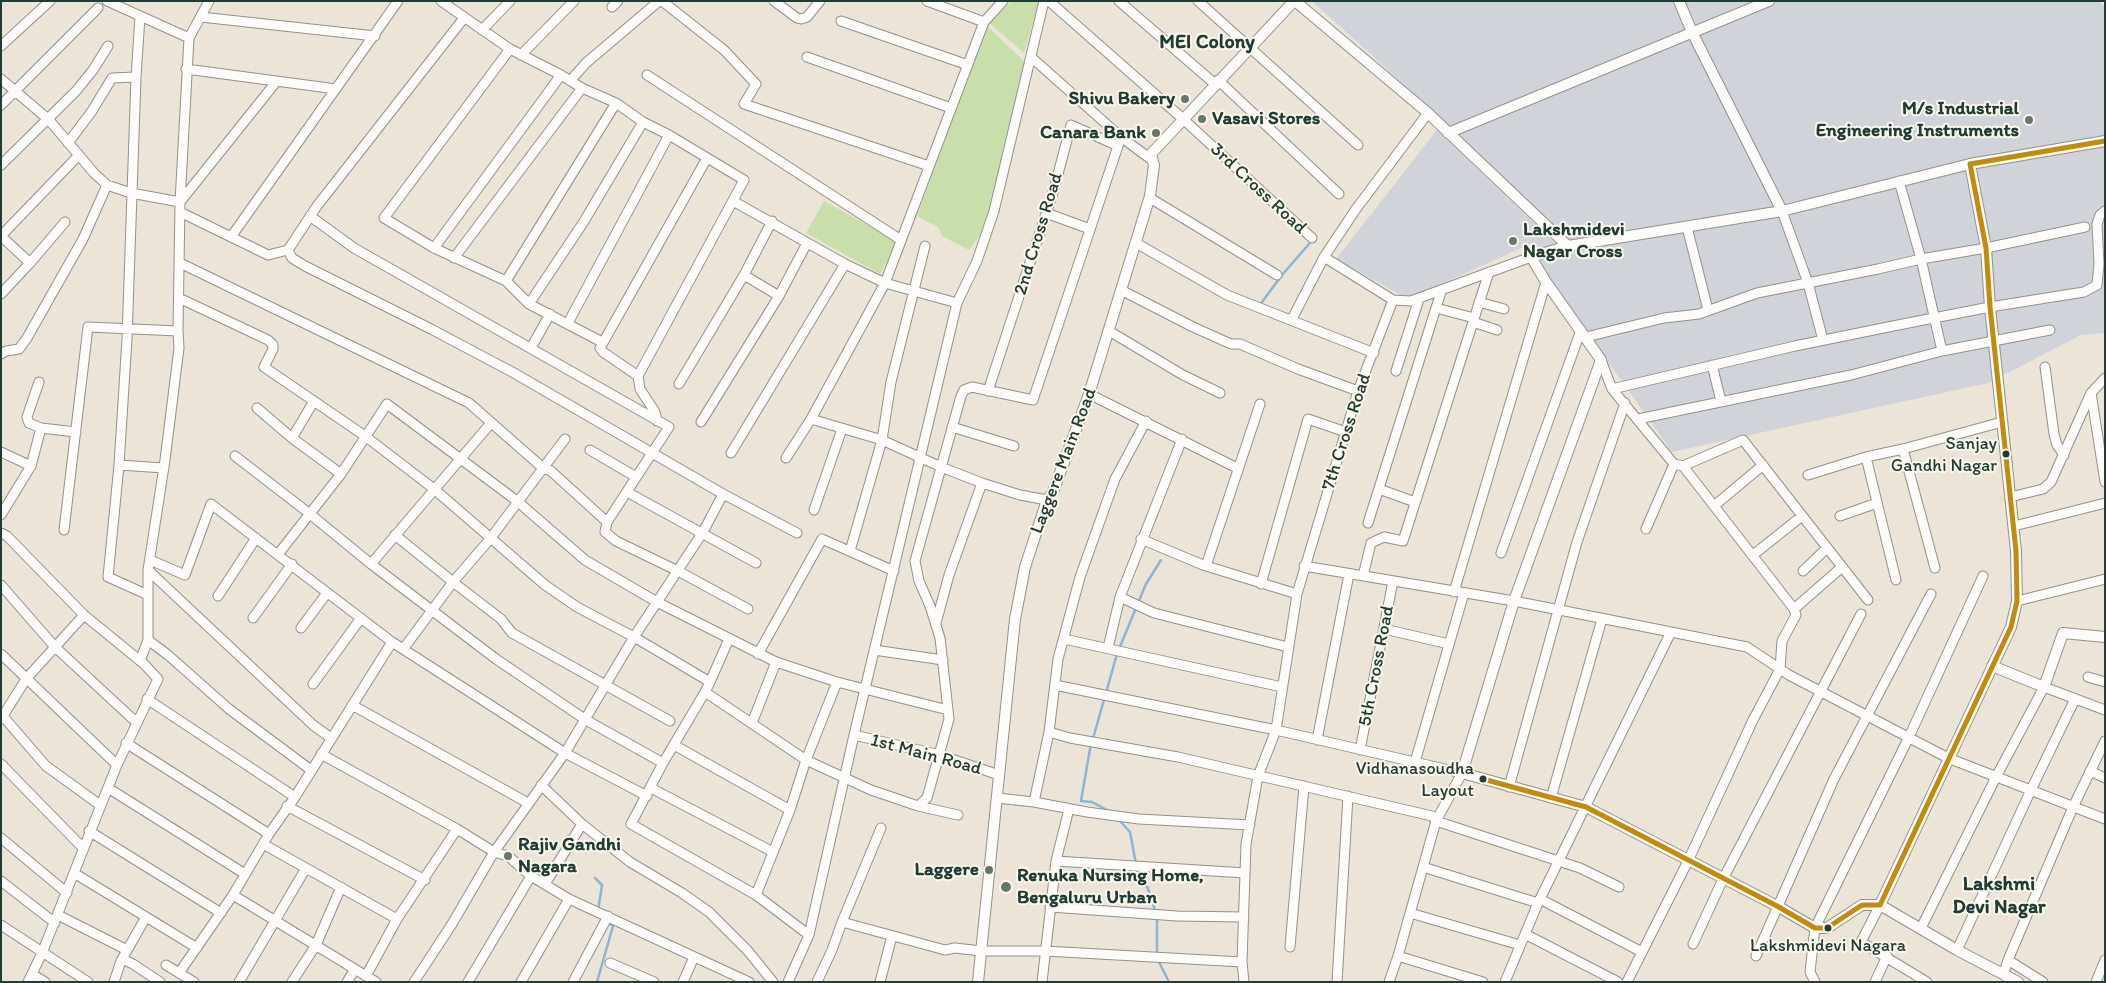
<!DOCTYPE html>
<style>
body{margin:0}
#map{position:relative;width:2106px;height:983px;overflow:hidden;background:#ece4d6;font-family:Itim,sans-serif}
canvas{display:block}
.frame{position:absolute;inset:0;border:2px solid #1f3d34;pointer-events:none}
</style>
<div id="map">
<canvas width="2106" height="983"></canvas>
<div class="frame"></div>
</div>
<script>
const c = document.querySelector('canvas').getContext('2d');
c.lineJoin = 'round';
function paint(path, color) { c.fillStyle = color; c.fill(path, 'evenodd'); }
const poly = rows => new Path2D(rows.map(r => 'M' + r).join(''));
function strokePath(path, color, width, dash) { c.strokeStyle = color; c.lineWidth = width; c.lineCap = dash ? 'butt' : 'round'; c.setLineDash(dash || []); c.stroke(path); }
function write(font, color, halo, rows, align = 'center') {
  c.font = font + ' Itim,sans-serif'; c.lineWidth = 4; c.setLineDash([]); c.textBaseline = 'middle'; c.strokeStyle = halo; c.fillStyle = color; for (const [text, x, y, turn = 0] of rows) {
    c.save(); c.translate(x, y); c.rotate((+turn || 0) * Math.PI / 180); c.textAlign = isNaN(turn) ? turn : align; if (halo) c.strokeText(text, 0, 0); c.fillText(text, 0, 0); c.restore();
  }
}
paint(poly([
 [1312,1,2098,1,2105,7,2105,333,2081,335,1988,383,1672,452,1526,246,1408,299,1336,259,1444,121]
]), '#d0d3da');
paint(poly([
 [1012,1,1039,1,1024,53,988,22],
 [987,26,1025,62,986,227,969,250,942,236,938,227,917,216],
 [824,201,898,242,880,274,806,233]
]), '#c9dfab');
strokePath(poly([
 [1262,302,1282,275,1316,236],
 [1138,603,1146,584,1161,560],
 [1119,649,1136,608],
 [1109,811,1092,802,1081,801,1090,749,1117,654],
 [1119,820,1130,832,1136,864],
 [1138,869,1148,889,1156,913],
 [595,878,602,885,598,911],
 [1157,918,1157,955],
 [1158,960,1169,982],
 [597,982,613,926,607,921]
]), '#8db4d5', 2.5);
const minor = poly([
 [107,1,189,38],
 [441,1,510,49,561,75,582,88,616,103,643,122,669,135,744,180,638,376],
 [662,1,724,50,756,84,744,104,929,166],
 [774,1,797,18,801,19,807,17,820,1],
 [927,1,984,22],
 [1003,1,984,22,885,283,811,419,882,440,941,467,982,483,1020,495,1047,500],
 [1049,1,1182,118,1312,238],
 [1119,1,1215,84],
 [1198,1,1358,145],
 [612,7,618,1],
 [140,17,136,77,127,339,119,465,108,577,148,595],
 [201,17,375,36],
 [841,21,968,65],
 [482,30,510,1],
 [1,46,50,1],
 [510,49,384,218,434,248,506,281,529,304,602,342],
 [521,55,574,1],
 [807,57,951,108],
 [1031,57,1121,137,1152,160],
 [186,69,336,89],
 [647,75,901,240],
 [1,79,49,120,94,173,107,185,131,193,180,202,276,82],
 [1218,80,1339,194],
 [570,81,586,63,659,1],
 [1,105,98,8],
 [68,143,92,111,112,78,136,77],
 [1,165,76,91,93,70,108,46],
 [1899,181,1921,259,1942,351],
 [1150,198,1277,275],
 [733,201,845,264,885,283,957,303],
 [1782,211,1808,283,1823,340],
 [180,212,268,255,288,250],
 [1046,213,1090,229],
 [310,216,354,248,669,427,607,522,605,532,616,541,678,571,748,609],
 [1687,227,1708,310],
 [1,236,78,156],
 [1,236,30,263,1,294],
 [231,237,398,1],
 [1136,243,1227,295,1374,353],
 [434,248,561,75],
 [288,250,292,258,305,266,431,329,514,373,723,494,797,533],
 [288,250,317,206,464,18],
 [1324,257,1393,300,1411,301,1531,257],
 [454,258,582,88],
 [30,263,65,222],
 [180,263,469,403,543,468,551,471,607,522],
 [744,275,779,296],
 [506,281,616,103],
 [1121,290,1193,327,1231,344,1240,344,1298,369,1358,391],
 [179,298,268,340,273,345,273,349,264,367,365,436,434,489,545,585,577,607,634,637,710,682,705,692,806,760,871,790,918,806,958,815],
 [1479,302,1504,309],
 [529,304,583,223,643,122],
 [1436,308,1474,318],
 [1292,319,1324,257,1356,209,1428,113],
 [1473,322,1497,330],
 [568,323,669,135],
 [1109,331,1183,375,1220,393],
 [1586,337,1664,318,1699,314,1757,293,1878,269,1921,259,1986,248,2085,227],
 [531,348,550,314],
 [1,354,6,351,19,349,27,338,83,239,107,185],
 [1601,360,1612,389,1674,464,1683,466,1794,609,1796,615,1782,641,1780,669,1753,720,1688,861,1627,982],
 [1712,365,1721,401],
 [2045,367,2054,434,2057,445,2064,455],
 [1396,371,1419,299],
 [39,382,27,417,29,423,41,428,76,432],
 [679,384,744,275,772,221],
 [1612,389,1795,346,1893,326,1990,307,2084,292,2097,285,2099,264,2097,224,2100,215,2105,211],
 [988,391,1054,189,1071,125,1118,146],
 [2091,393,2105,482],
 [1089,394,1237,468],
 [257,408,292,438,341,474],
 [1638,419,1851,375,1942,351,2050,330],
 [657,421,655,412,640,389,638,376,603,352,600,348,707,158],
 [701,422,779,296,807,243],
 [952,427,1014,446],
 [292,438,314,401],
 [1903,449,2002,422],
 [590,450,636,477],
 [1,452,31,466],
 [731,453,845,264],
 [235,456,310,514,371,564,496,659,586,720,663,763],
 [1866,457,1896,580],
 [786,458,811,419],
 [119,465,164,468],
 [1683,466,1743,440,1868,600],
 [1808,475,1866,457,1903,449,1935,568],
 [1379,489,1415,502],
 [627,492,756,563],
 [2010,497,2043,489,2051,482,2091,393,2105,378],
 [1714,506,1763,465],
 [814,510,842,429],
 [1,515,31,466,41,428],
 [1840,516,1877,503],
 [1368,523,1441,292],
 [2014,526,2105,503],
 [1646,529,1674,464],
 [64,530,88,327,178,331],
 [1,533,7,536,84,615,144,664,158,679,117,765,42,953,28,982],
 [395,535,453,582,501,619,512,633,670,721],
 [1141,539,1203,565,1297,594],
 [850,551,882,440,891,382,925,246],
 [279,553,341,474,387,404,517,501,585,560,657,602,776,662,837,682,948,710],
 [1501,553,1581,330],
 [1753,555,1802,516],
 [150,560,185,575,211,504,392,642,565,753,647,796],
 [371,564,491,423],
 [1206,566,1260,404],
 [1304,566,1514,601,1747,647,1789,675,1948,758,2105,819],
 [148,570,313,725,331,738],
 [1803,571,1827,548],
 [1363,576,1371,543,1384,537,1403,541,1489,272],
 [1261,584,1308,419,1346,432],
 [1,585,55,647,136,722],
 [1454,592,1546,282],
 [218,596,256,538],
 [1120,597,1154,613,1288,647],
 [2017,601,2105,579],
 [1794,609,1842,567],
 [253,618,292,564],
 [936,623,949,575,982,483],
 [301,628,327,593],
 [1384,629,1449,644],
 [1064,639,1282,687],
 [148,640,168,655,229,709,311,770],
 [404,648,453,582,490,539,565,439],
 [1108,648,1120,597,1182,439],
 [874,650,943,660],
 [1,654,117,765],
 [758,654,822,539,894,571],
 [140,661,148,640,148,570,165,460,179,348,178,331,180,202,189,38,209,1],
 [2088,677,2105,682],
 [710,682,729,639],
 [313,684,361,618],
 [1055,685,1276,730,1462,773,1436,821,1398,956,1389,982],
 [705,692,663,763,631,824,756,895,809,935],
 [147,699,295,797],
 [352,705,528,803],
 [1,714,46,766,100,805],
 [1,719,26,679,84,615],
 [752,723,776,662],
 [1049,732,1070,738,1178,757,1432,816,1436,821,1580,868,1619,887],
 [854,735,940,755,999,775],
 [1317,740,1349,574],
 [126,743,269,834],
 [674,745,790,810],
 [1360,750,1393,581],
 [321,754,457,829,494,852,508,856,531,876,569,899,749,982],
 [1415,762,1464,593],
 [1,764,83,848],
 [2090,771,2105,778],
 [541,785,582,824,545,884],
 [1509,787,1577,542,1625,403],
 [108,788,245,874],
 [651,788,773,852],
 [997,798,1034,802,1087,812,1139,819,1250,825],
 [1551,798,1602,619],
 [1034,802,1049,732,1058,659,1080,577,1115,479,1146,421],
 [287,806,425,880],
 [918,806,927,798,949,719,940,638,930,606,919,581,915,561,961,396,964,390,972,387,1033,400,1121,137],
 [582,824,630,862,682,893,709,912,748,951,773,982],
 [89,831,221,913],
 [1,838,67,893],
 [263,844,397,919],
 [1056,861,1245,873],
 [1423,867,1538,903],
 [74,873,197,948],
 [1,881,55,923],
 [233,895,376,982],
 [756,895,790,810,806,760,837,682],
 [1540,899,1642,952],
 [1880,905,1861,942,1927,982],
 [1050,907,1177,916,1244,917],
 [1410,913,1520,945],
 [58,915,127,950],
 [842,922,881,828],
 [1,925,88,982],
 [1921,928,1996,777,2044,687,2105,710],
 [1525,934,1618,982],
 [1693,944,1723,879,1861,614],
 [1290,947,1304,786],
 [1957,950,2031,790,2075,699],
 [1398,956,1483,982],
 [1756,956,1834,779,1931,594],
 [122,959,133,964,160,982],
 [2008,960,2043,982],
 [610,963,654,982],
 [166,965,194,982],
 [179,973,233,895,269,834,295,797,392,642],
 [32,974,45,982],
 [366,976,397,919,457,829],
 [2007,978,2004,973,2008,960,2073,807,2105,741],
 [114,982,121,961,146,917],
 [239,982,306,868],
 [292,982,316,945,341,887],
 [347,982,355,969],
 [414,982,452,924,494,852,565,753,634,637,703,532,723,494],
 [468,982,531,876],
 [521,982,569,899],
 [573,982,608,916],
 [683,982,694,957],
 [788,982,809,935,854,735,957,303,977,261,994,211,1044,1],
 [817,982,832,950,842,922,945,950,955,948,981,951,1045,951,1242,962],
 [880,982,892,936],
 [1042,982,1056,861,1069,809],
 [1244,982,1242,962,1246,844,1258,776,1276,730,1297,594,1358,391,1393,300],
 [1337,982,1348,796],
 [1505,982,1538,903,1671,632],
 [1815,982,1810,972,1815,928,1909,737,1983,576],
 [1875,982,1887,956],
 [2096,982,2105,960]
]);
const tertiary = poly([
 [1295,1,1428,113,1568,246],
 [1679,1,1692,32,1782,211],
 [1448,133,1769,1],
 [1992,666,2044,687,2063,633,2105,637],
 [1880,905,2011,627,2017,601,2016,551,1990,307,1986,248,1970,164],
 [978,982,1015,619,1025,567,1047,500,1053,492,1089,394,1150,196,1154,165,1151,154,1294,1],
 [2018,982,1957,950,1880,905,1862,905,1827,928,1815,928,1777,906,1586,807,1462,773,1514,601,1601,360,1546,282,1531,257,1568,246,1782,211,1970,164,2105,141]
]);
strokePath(minor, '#91928a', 11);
strokePath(tertiary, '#91928a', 12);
strokePath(minor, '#fcfbf9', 9);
strokePath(tertiary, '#fcfbf9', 10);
strokePath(poly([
 [1483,779,1586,807,1777,906,1815,928,1827,928,1862,905,1880,905,2011,627,2017,601,2016,551,1990,307,1986,248,1970,164,2105,141]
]), '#c18c0d', 5);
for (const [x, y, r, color] of [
 [1185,99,5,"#67776d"],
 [1202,119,5,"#67776d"],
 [2029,120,5,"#67776d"],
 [1156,133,5,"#67776d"],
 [1513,241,5,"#67776d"],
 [2006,454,4.5,"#1f3d34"],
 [1483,779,4.5,"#1f3d34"],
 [508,856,5,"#67776d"],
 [989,870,5,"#67776d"],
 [1006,887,6,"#67776d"],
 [1828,928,4.5,"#1f3d34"]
]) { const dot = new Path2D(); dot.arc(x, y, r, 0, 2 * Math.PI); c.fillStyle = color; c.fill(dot); strokePath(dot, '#fbf7ec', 2); }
write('18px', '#1f3d34', '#fbf7ec', [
 ["Sanjay",1997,444],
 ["Gandhi Nagar",1997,466],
 ["Vidhanasoudha",1474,769],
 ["Layout",1474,791],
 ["Lakshmidevi Nagara",1828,946,"center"]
], 'right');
write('bold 19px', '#1f3d34', '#fbf7ec', [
 ["Shivu Bakery",1175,99],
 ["M/s Industrial",2019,109],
 ["Engineering Instruments",2019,131],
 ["Vasavi Stores",1212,119,"left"],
 ["Canara Bank",1146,133],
 ["Lakshmidevi",1523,230,"left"],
 ["Nagar Cross",1523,252,"left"],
 ["Rajiv Gandhi",518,845,"left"],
 ["Nagara",518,867,"left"],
 ["Laggere",979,870],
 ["Renuka Nursing Home,",1017,876,"left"],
 ["Bengaluru Urban",1017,898,"left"]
], 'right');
write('19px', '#1f3d34', '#fbf7ec', [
 ["3rd Cross Road",1258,189,43],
 ["2nd Cross Road",1039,234,-73],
 ["7th Cross Road",1347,432,-72],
 ["Laggere Main Road",1064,461,-69],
 ["5th Cross Road",1377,666,-79],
 ["1st Main Road",926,755,15]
]);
write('bold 20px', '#1f3d34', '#fbf7ec', [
 ["MEI Colony",1207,43],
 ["Lakshmi",1999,885],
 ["Devi Nagar",1999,908]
]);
</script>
